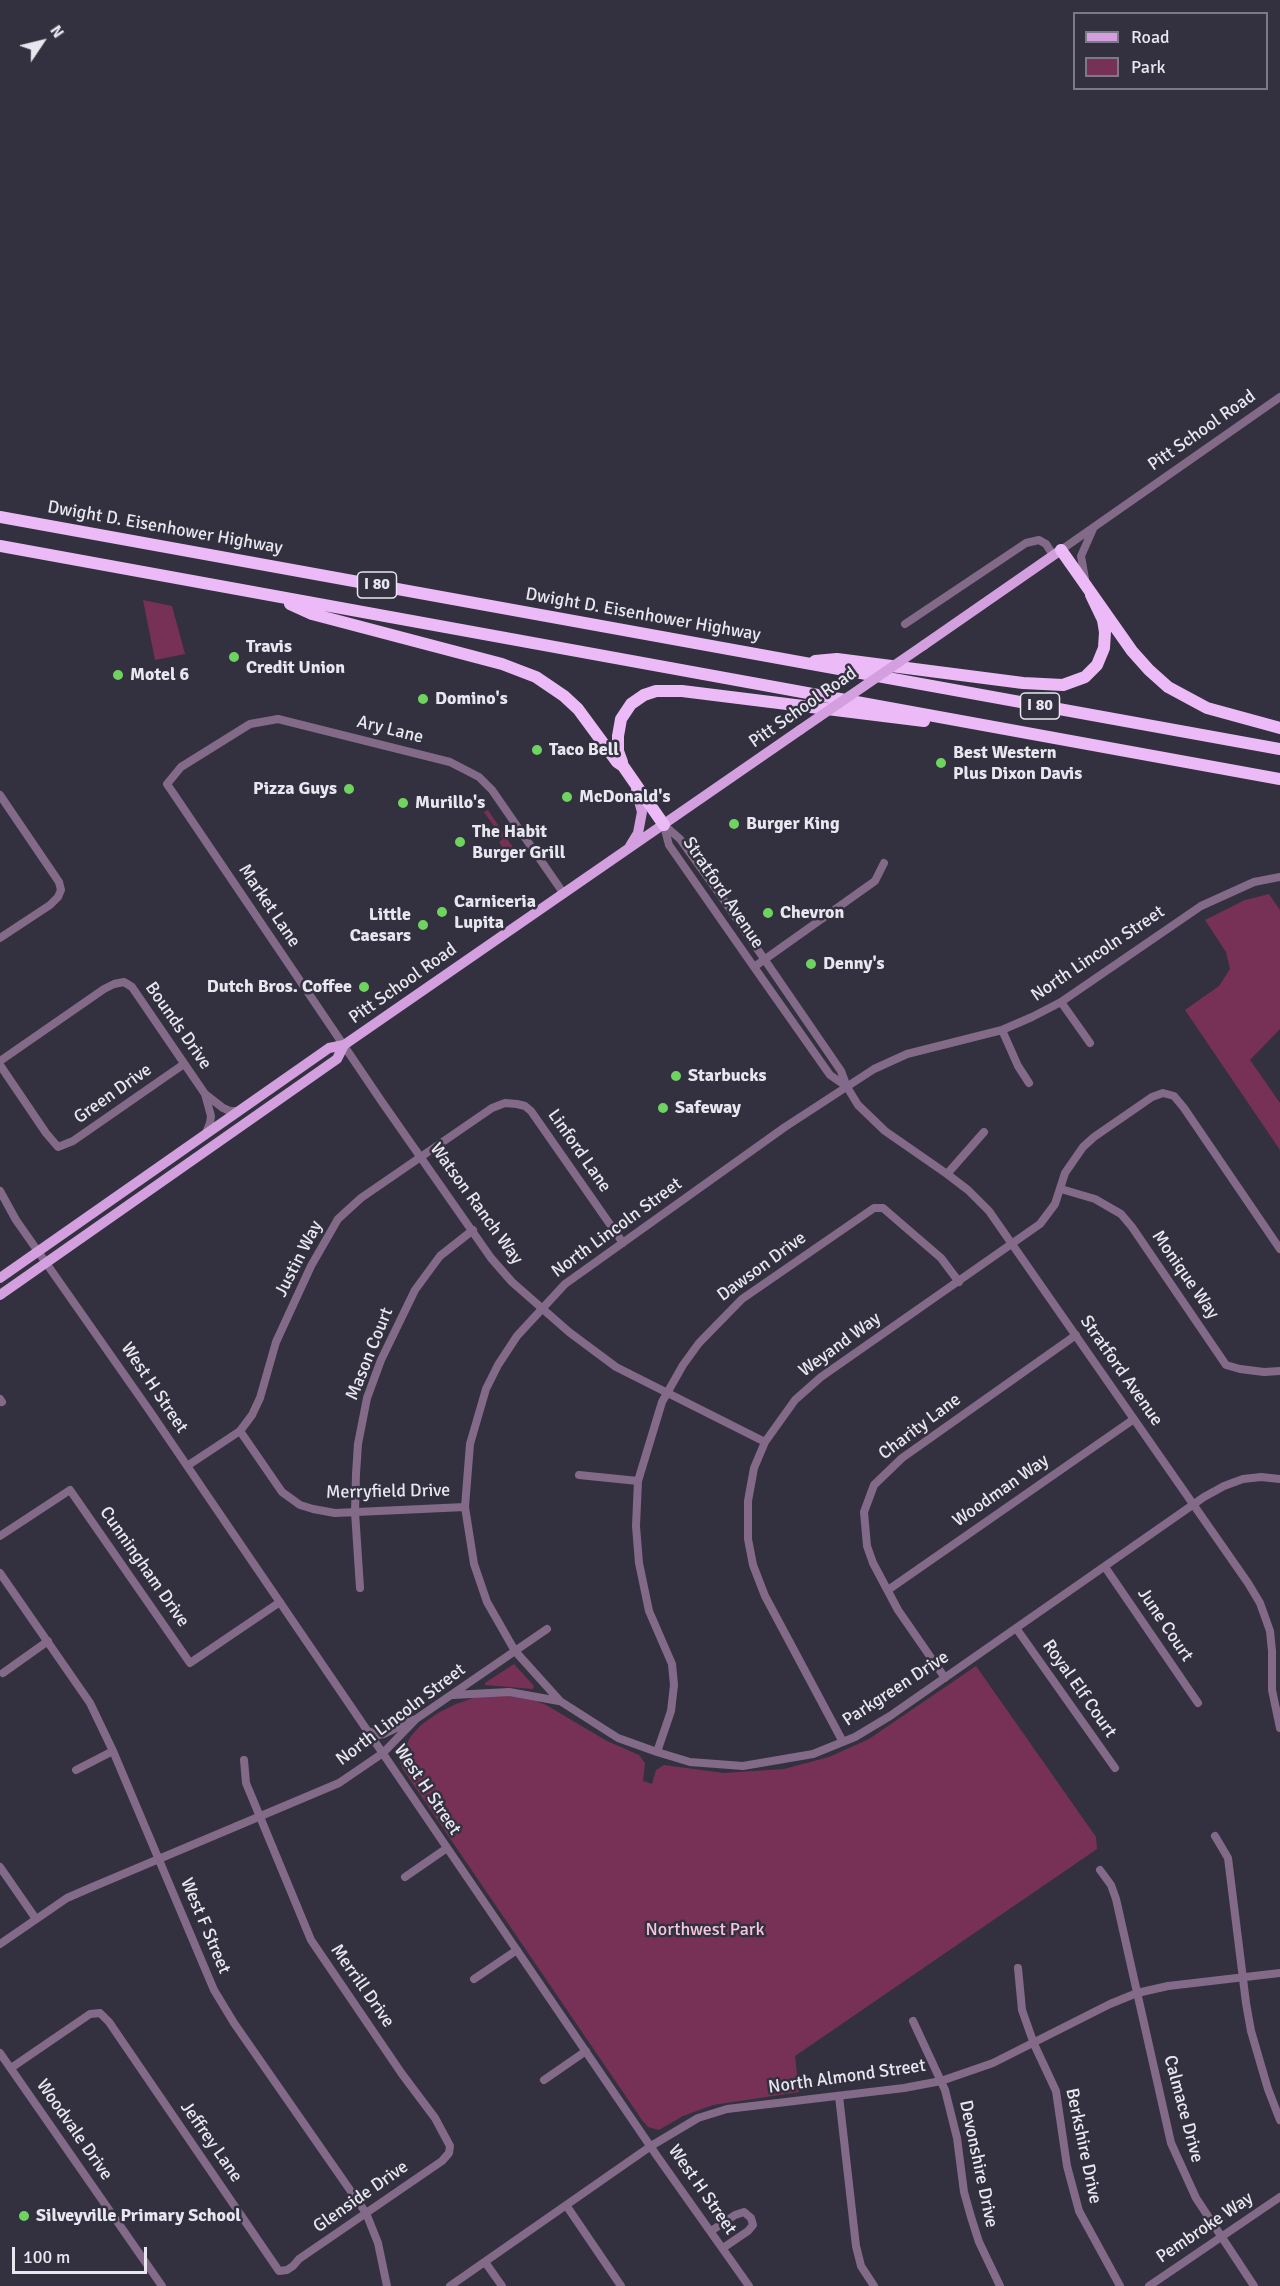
<!DOCTYPE html>
<style>
body{margin:0}
#map{position:relative;width:1280px;height:2286px;overflow:hidden;background:#33313f;font-family:Signika,sans-serif}
canvas{display:block}
.legend{position:absolute;left:1073px;top:12px;width:195px;height:78px;box-sizing:border-box;background:#33313f;border:2px solid #7b7a86;margin:0;padding:8px 10px;list-style:none;font-size:18px;color:#e8e7f0}
.legend li{display:flex;align-items:center;gap:12px;height:30px}
.legend b{width:30px;border:2px solid #7b7a86}
.north{position:absolute;left:12px;top:12px;width:60px;height:60px;-webkit-text-stroke:4px #33313f;paint-order:stroke;rotate:55deg;font-size:16px;font-weight:700;line-height:24px;text-align:center;color:#e8e7f0}
.north::after{content:'';display:block;margin:auto;width:21px;height:27px;background:#e8e7f0;clip-path:polygon(50% 0,100% 100%,50% 72%,0 100%)}
.scale{position:absolute;left:12px;top:2247px;width:135px;height:27px;box-sizing:border-box;border:3px solid #e8e7f0;border-top:0;padding-left:8px;font-size:18px;line-height:21px;white-space:nowrap;color:#e8e7f0;-webkit-text-stroke:4px #33313f;paint-order:stroke}
</style>
<div id="map">
<canvas width="1280" height="2286"></canvas>
<ul class="legend">
<li><b style="height:8px;background:#d49fdf"></b>Road</li>
<li><b style="height:16px;background:#783156"></b>Park</li>
</ul>
<div class="north">N</div>
<div class="scale">100 m</div>
</div>
<script>
const c = document.querySelector('canvas').getContext('2d');
c.lineJoin = 'round';
function paint(path, color) { c.fillStyle = color; c.fill(path, 'evenodd'); }
const poly = rows => new Path2D(rows.map(r => 'M' + r).join(''));
function strokePath(path, color, width, dash) { c.strokeStyle = color; c.lineWidth = width; c.lineCap = dash ? 'butt' : 'round'; c.setLineDash(dash || []); c.stroke(path); }
function write(font, color, halo, rows, align = 'center') {
  c.font = font + ' Signika,sans-serif'; c.lineWidth = 5; c.setLineDash([]); c.textBaseline = 'middle'; c.strokeStyle = halo; c.fillStyle = color; for (const [text, x, y, turn = 0] of rows) {
    c.save(); c.translate(x, y); c.rotate((+turn || 0) * Math.PI / 180); c.textAlign = isNaN(turn) ? turn : align; if (halo) c.strokeText(text, 0, 0); c.fillText(text, 0, 0); c.restore();
  }
}
paint(poly([
 [143,600,172,606,185,654,155,660],
 [488,810,516,852,510,856,508,856,499,842,503,839,484,812],
 [1269,894,1280,910,1280,1029,1250,1060,1280,1103,1280,1150,1185,1010,1219,986,1230,969,1226,952,1205,920,1245,900],
 [514,1664,534,1686,533,1689,485,1685,485,1683],
 [976,1666,1096,1837,1097,1849,795,2056,799,2092,713,2105,683,2116,659,2130,648,2127,642,2120,402,1768,400,1761,401,1754,411,1736,421,1725,438,1713,456,1704,476,1697,501,1695,536,1701,546,1705,607,1741,639,1755,645,1763,643,1781,652,1784,656,1770,664,1765,724,1773,784,1769,829,1757,869,1739]
]), '#783156');
strokePath(poly([
 [1061,550,1280,397],
 [1085,579,1081,556,1093,529],
 [905,624,1026,543,1039,540,1046,544,1053,555],
 [0,795,59,882,61,890,58,897,50,905,0,938],
 [664,825,680,839,721,896,841,1071,847,1087,858,1105,885,1131,947,1174,968,1190,989,1211,1248,1583,1260,1603,1270,1631,1272,1651,1272,1690,1280,1728],
 [664,826,669,845,754,967,830,1075,846,1086],
 [1280,877,1254,882,1201,906,1061,1002,1032,1017,1002,1030,907,1054,874,1069,785,1127,565,1284,517,1336,498,1365,486,1389,470,1444,465,1507,474,1564,487,1602,515,1651,560,1701,618,1738,657,1752,690,1762,743,1766,813,1754,855,1737,890,1716,1204,1497,1224,1486,1243,1479,1261,1477,1280,1479],
 [564,894,492,790,479,777,450,762,278,719,250,724,181,767,167,784,382,1102,491,1258,512,1282,569,1332,616,1367,765,1442],
 [754,967,875,881,884,863],
 [1061,1002,1090,1043],
 [1002,1030,1018,1066,1029,1083],
 [0,1061,104,989,114,984,124,982,132,987,205,1094,223,1108,230,1111,239,1111],
 [0,1065,46,1133,58,1147,73,1141,184,1064],
 [205,1094,211,1116,210,1123,206,1133],
 [947,1174,984,1132],
 [1061,1189,1095,1199,1121,1214,1132,1227,1226,1365,1240,1369,1264,1372,1280,1371],
 [0,1191,16,1220,149,1410,657,2156,749,2286],
 [0,1399,2,1402],
 [240,1431,282,1492,300,1505,313,1509,335,1513,465,1507],
 [187,1466,240,1431,252,1415,260,1398,276,1342,311,1266,338,1219,361,1198,492,1108,505,1103,517,1104,525,1106,531,1111,623,1243],
 [579,1475,638,1481],
 [0,1536,70,1490,190,1663,280,1602],
 [1105,1567,1198,1703],
 [0,1573,90,1703,113,1751,214,1990,234,2023,366,2213,378,2243,387,2286],
 [360,1588,355,1512,356,1474,358,1444,367,1398,381,1360,415,1290,440,1256,473,1230],
 [888,1590,1134,1419],
 [1016,1628,1115,1768],
 [3,1673,48,1641],
 [945,1678,898,1610,873,1563,867,1546,864,1512,874,1485,902,1458,1076,1335],
 [453,1695,509,1692,559,1701],
 [368,1731,378,1735,384,1734,413,1720],
 [843,1742,765,1596,753,1565,748,1539,748,1501,754,1468,765,1442,795,1400,821,1377,1040,1224,1055,1204,1065,1173,1083,1147,1094,1137,1152,1097,1163,1093,1174,1096,1184,1108,1280,1249],
 [657,1752,671,1711,674,1685,672,1664,649,1611,639,1563,636,1526,638,1481,662,1402,683,1365,699,1343,742,1299,874,1208,883,1208,941,1258,959,1282],
 [76,1770,113,1751],
 [1215,1836,1228,1858,1246,2003,1251,2031,1268,2089,1280,2120],
 [0,1867,36,1919],
 [1100,1870,1111,1885,1116,1899,1171,2143,1196,2198,1254,2286],
 [405,1877,447,1848],
 [0,1944,67,1898,90,1888,339,1783,383,1753,416,1719,547,1629],
 [1018,1968,1022,2010,1034,2044,1056,2091,1067,2166,1079,2211,1120,2286],
 [474,1979,517,1950],
 [913,2021,945,2090,957,2138,964,2192,971,2217,979,2242,1000,2286],
 [0,2053,162,2286],
 [11,2068,90,2014,100,2013,109,2022,279,2271,287,2270,293,2266,299,2259,442,2161,449,2153,450,2146,435,2118,402,2074,311,1940,246,1783,244,1760],
 [544,2080,586,2051],
 [839,2096,856,2246,861,2266,874,2286],
 [566,2205,621,2286],
 [711,2231,735,2215,744,2212,751,2218,753,2225,748,2231,723,2248],
 [485,2262,502,2286],
 [450,2286,651,2146,698,2118,727,2109,904,2088,941,2081,993,2063,1110,2004,1137,1993,1168,1986,1280,1973],
 [1149,2286,1280,2197]
]), '#846a89', 8);
strokePath(poly([
 [924,645,1061,550],
 [630,846,638,833,642,812,636,790],
 [0,1278,329,1048,344,1045,800,730],
 [0,1295,337,1059,344,1045]
]), '#d49fdf', 10);
strokePath(poly([
 [0,517,1280,749],
 [0,546,1280,779],
 [1061,550,1132,651,1149,670,1168,687,1207,708,1280,728],
 [290,604,312,614,502,664,536,677,564,696,578,709,617,762,623,766,664,825],
 [815,661,837,659,1023,683,1063,685,1085,677,1097,665,1104,648,1105,632,1103,620,1091,595],
 [622,762,618,751,618,736,621,719,631,704,644,695,656,691,682,691,924,721]
]), '#ecbaf7', 12);
strokePath(poly([
 [800,730,924,645]
]), '#d49fdf', 10);
for (const [x, y, r, color] of [
 [234,657,6,"#6fd360"],
 [118,675,6,"#6fd360"],
 [423,699,6,"#6fd360"],
 [537,750,6,"#6fd360"],
 [941,763,6,"#6fd360"],
 [349,789,6,"#6fd360"],
 [567,797,6,"#6fd360"],
 [403,803,6,"#6fd360"],
 [734,824,6,"#6fd360"],
 [460,842,6,"#6fd360"],
 [442,912,6,"#6fd360"],
 [768,913,6,"#6fd360"],
 [423,925,6,"#6fd360"],
 [811,964,6,"#6fd360"],
 [364,987,6,"#6fd360"],
 [676,1076,6,"#6fd360"],
 [663,1108,6,"#6fd360"],
 [24,2216,6,"#6fd360"]
]) { const dot = new Path2D(); dot.arc(x, y, r, 0, 2 * Math.PI); c.fillStyle = color; c.fill(dot); strokePath(dot, '#33313f', 2); }
for (const [x, y, w] of [
 [377,585,39],
 [1040,706,39]
]) { const box = new Path2D(); box.roundRect(x - w / 2, y - 13, w, 26, 4.5); c.fillStyle = '#33313f'; c.fill(box); strokePath(box, '#e8e7f0', 1.5); }
write('bold 16px', '#e8e7f0', null, [
 ["I 80",377,585],
 ["I 80",1040,706]
]);
write('18px', '#e8e7f0', '#33313f', [
 ["Pitt School Road",1202,431,-35],
 ["Dwight D. Eisenhower Highway",165,528,10],
 ["Dwight D. Eisenhower Highway",643,615,10],
 ["Pitt School Road",803,708,-35],
 ["Ary Lane",390,730,14],
 ["Stratford Avenue",723,893,56],
 ["Market Lane",269,906,56],
 ["North Lincoln Street",1098,954,-34],
 ["Pitt School Road",403,984,-35],
 ["Bounds Drive",178,1026,55],
 ["Green Drive",113,1094,-35],
 ["Linford Lane",579,1151,55],
 ["Watson Ranch Way",476,1204,54],
 ["North Lincoln Street",617,1228,-36],
 ["Justin Way",299,1259,-63],
 ["Dawson Drive",762,1267,-36],
 ["Monique Way",1185,1275,55],
 ["Weyand Way",840,1345,-36],
 ["Mason Court",370,1354,-68],
 ["Stratford Avenue",1121,1371,55],
 ["West H Street",154,1388,56],
 ["Charity Lane",920,1427,-37],
 ["Woodman Way",1001,1491,-35],
 ["Merryfield Drive",388,1492,-1],
 ["Cunningham Drive",144,1567,55],
 ["June Court",1165,1625,56],
 ["Parkgreen Drive",896,1689,-33],
 ["Royal Elf Court",1079,1689,55],
 ["North Lincoln Street",401,1715,-37],
 ["West H Street",427,1790,56],
 ["West F Street",205,1926,67],
 ["Merrill Drive",362,1986,55],
 ["North Almond Street",847,2077,-8],
 ["Calmace Drive",1183,2109,75],
 ["Woodvale Drive",74,2130,55],
 ["Jeffrey Lane",211,2142,55],
 ["Berkshire Drive",1083,2146,78],
 ["Devonshire Drive",978,2164,78],
 ["West H Street",702,2190,55],
 ["Glenside Drive",361,2197,-35],
 ["Pembroke Way",1205,2228,-34]
]);
write('bold 18px', '#e8e7f0', '#33313f', [
 ["Travis",246,647],
 ["Credit Union",246,668],
 ["Motel 6",130,675],
 ["Domino's",435,699],
 ["Taco Bell",549,750],
 ["Best Western",953,753],
 ["Plus Dixon Davis",953,774],
 ["Pizza Guys",337,789,"right"],
 ["McDonald's",579,797],
 ["Murillo's",415,803],
 ["Burger King",746,824],
 ["The Habit",472,832],
 ["Burger Grill",472,853],
 ["Carniceria",454,902],
 ["Lupita",454,923],
 ["Chevron",780,913],
 ["Little",411,915,"right"],
 ["Caesars",411,936,"right"],
 ["Denny's",823,964],
 ["Dutch Bros. Coffee",352,987,"right"],
 ["Starbucks",688,1076],
 ["Safeway",675,1108],
 ["Silveyville Primary School",36,2216]
], 'left');
write('18px', '#f6c5db', '#33313f', [
 ["Northwest Park",705,1930]
]);
</script>
